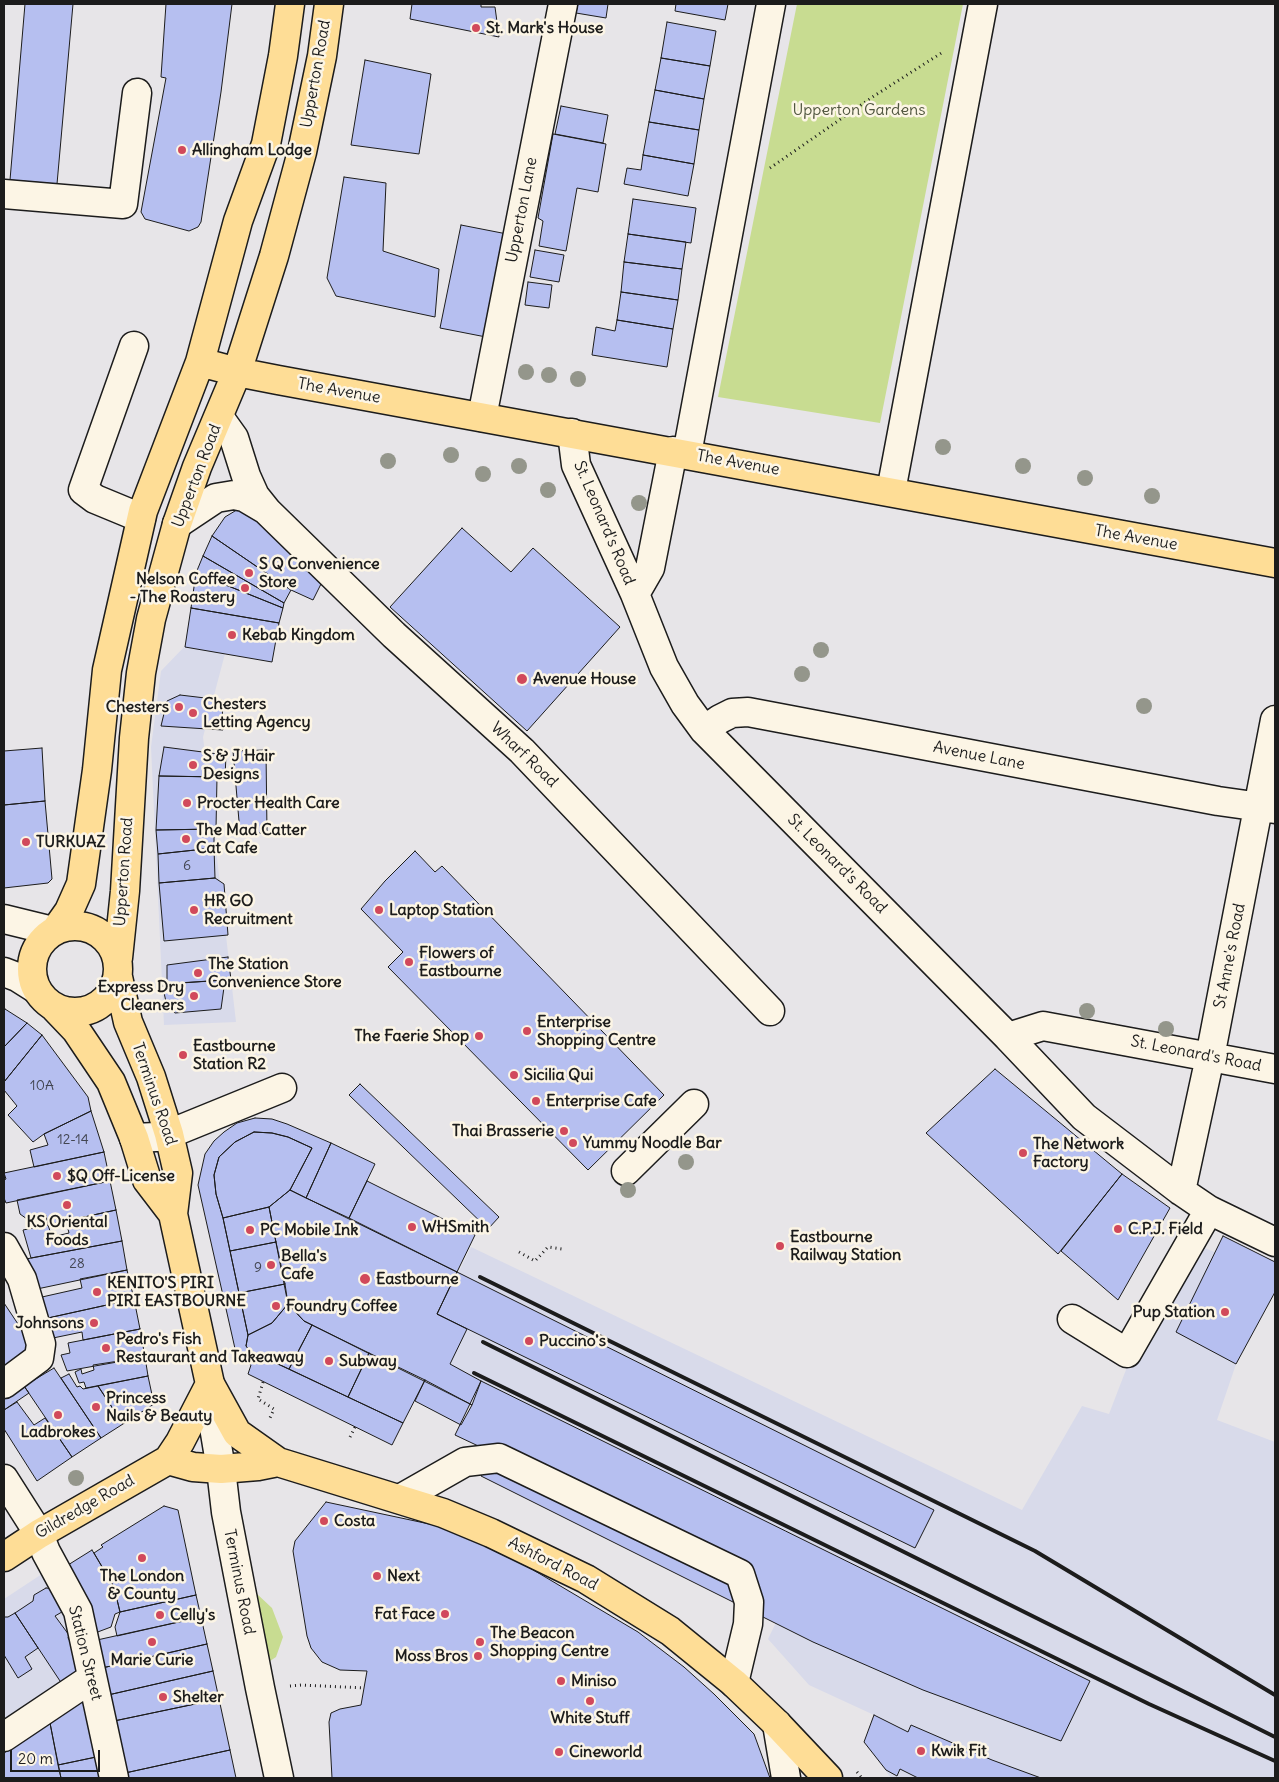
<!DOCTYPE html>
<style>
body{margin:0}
#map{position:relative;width:1279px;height:1782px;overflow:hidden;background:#e7e5e8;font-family:Delius,sans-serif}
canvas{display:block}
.frame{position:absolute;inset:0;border:5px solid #1c1c1c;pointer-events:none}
.scale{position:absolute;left:10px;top:1750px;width:90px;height:22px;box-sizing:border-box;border:2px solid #1c1c1c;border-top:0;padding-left:6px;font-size:15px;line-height:18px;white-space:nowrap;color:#1c1c1c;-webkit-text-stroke:4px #fcf5e5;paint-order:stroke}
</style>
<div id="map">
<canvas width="1279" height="1782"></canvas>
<div class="frame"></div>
<div class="scale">20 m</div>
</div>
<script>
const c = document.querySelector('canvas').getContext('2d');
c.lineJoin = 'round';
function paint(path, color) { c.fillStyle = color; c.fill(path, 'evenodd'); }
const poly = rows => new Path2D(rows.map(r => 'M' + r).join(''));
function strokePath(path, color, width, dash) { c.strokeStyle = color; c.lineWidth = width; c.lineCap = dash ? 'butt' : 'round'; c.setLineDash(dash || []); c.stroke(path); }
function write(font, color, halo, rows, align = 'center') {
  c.font = font + ' Delius,sans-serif'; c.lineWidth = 5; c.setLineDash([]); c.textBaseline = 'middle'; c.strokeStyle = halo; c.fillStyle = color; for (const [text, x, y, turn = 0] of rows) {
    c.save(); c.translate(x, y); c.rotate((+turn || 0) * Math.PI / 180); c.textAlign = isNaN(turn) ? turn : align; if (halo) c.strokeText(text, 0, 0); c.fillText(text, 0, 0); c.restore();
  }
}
paint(poly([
 [203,556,250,559,203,737,236,1022,164,1025,151,747,161,671,185,646,196,573],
 [1177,1237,1267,1273,1217,1420,1275,1442,1275,1778,891,1778,864,1742,874,1715,809,1685,768,1639,803,1567,408,1373,471,1247,1022,1510,1082,1406,1109,1414],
 [45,1572,67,1609,83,1668,4,1727,4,1599]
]), '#d8daea');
paint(poly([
 [797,4,963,4,880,423,718,397],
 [256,1593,272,1608,283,1637,276,1657,270,1661]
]), '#c8dc91');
const building = poly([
 [25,4,73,4,57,184,10,180,25,4],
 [166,4,232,4,221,92,201,222,198,227,189,231,145,219,141,212,166,78,161,77,166,4],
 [412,4,481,4,481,7,495,7,499,37,410,19,412,4],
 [578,4,608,4,606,18,576,13,578,4],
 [676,4,728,4,725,20,675,11,676,4],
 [667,22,716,31,710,66,661,58,667,22],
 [661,58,710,66,704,99,655,90,661,58],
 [365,60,431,74,419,154,351,145,365,60],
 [655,90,704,99,699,130,649,122,655,90],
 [561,106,608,115,603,143,555,134,561,106],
 [649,122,699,130,694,164,643,155,649,122],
 [553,134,606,144,598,192,577,188,566,251,539,246,543,221,538,218,553,134],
 [643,155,694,164,688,196,624,184,627,168,641,170,643,155],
 [344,177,386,183,383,251,439,269,435,317,336,296,327,278,344,177],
 [633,199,696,208,691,243,628,234,633,199],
 [461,225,507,234,486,337,440,328,461,225],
 [628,234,686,242,682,269,624,262,628,234],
 [535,250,564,255,559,282,530,277,535,250],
 [624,262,682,269,678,300,621,292,624,262],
 [528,282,552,285,549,308,525,305,528,282],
 [621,292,678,300,673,329,617,320,621,292],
 [617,320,673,329,667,367,592,355,596,327,615,331,617,320],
 [240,508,327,572,313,600,291,590,212,536,225,517,240,508],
 [462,528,511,572,533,548,620,627,527,731,390,607,462,528],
 [212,536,291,590,284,603,203,556,212,536],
 [203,556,284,603,283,608,196,573,203,556],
 [196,573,283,608,279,623,191,608,196,573],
 [191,608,279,623,272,662,185,647,191,608],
 [180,695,222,700,223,730,161,726,167,701,180,695],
 [164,747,226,755,225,777,159,776,164,747],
 [42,748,45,801,4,805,4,751,42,748],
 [266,750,267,833,240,833,233,751,266,750],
 [159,776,217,777,216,829,156,830,159,776],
 [45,801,52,879,48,883,4,888,4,805,45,801],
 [214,829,214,848,158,854,156,830,214,829],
 [214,848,215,878,159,883,158,854,214,848],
 [415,851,435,872,442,866,664,1095,588,1170,388,967,403,952,361,909,385,881,415,851],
 [215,878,224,884,228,935,164,941,159,883,215,878],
 [228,957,232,987,224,986,225,980,167,984,167,965,228,957],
 [225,980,221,1009,175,1013,167,1006,162,984,225,980],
 [5,1009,27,1023,4,1047,4,1011,5,1009],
 [27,1023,42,1035,4,1082,4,1047,27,1023],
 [42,1035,88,1097,91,1111,44,1134,33,1142,8,1115,17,1106,4,1090,4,1082,42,1035],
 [995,1069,1122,1174,1058,1254,926,1133,995,1069],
 [360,1084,499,1217,488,1229,349,1095,360,1084],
 [91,1111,104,1152,34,1167,30,1150,48,1145,44,1134,91,1111],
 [255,1118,272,1119,287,1124,331,1143,306,1198,290,1190,312,1148,288,1137,272,1133,254,1132,235,1142,219,1157,214,1175,216,1194,223,1218,248,1335,246,1346,254,1356,263,1357,403,1423,392,1445,248,1374,251,1365,236,1353,198,1185,205,1154,214,1141,224,1132,237,1123,255,1118],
 [254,1132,272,1133,288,1137,312,1148,290,1190,269,1207,223,1218,216,1194,214,1175,219,1157,235,1142,254,1132],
 [331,1143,375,1164,349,1218,306,1198,331,1143],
 [104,1152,110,1181,6,1203,4,1198,4,1180,6,1179,4,1173,104,1152],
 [1122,1174,1170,1208,1118,1300,1061,1251,1122,1174],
 [110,1181,116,1210,48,1225,46,1215,27,1219,20,1214,17,1200,110,1181],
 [367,1181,475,1235,457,1272,349,1218,367,1181],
 [290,1190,457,1272,437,1314,467,1329,450,1364,481,1381,472,1405,304,1321,288,1304,269,1207,290,1190],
 [269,1207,276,1242,230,1251,223,1218,269,1207],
 [116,1210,122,1241,31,1258,23,1230,48,1225,52,1237,69,1233,66,1221,116,1210],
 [1223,1236,1275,1262,1275,1292,1236,1364,1176,1332,1223,1236],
 [122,1241,127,1270,37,1289,26,1259,122,1241],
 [276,1242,285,1284,239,1293,230,1251,276,1242],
 [127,1270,134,1299,48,1318,42,1297,82,1288,80,1279,127,1270],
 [457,1272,934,1510,915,1548,437,1314,457,1272],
 [285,1284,288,1304,272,1323,248,1335,239,1293,285,1284],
 [134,1299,140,1329,83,1340,82,1332,53,1338,48,1318,134,1299],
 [4,1303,36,1351,4,1374,4,1303],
 [288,1304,304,1321,312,1325,289,1369,263,1357,254,1356,246,1346,248,1335,272,1323,288,1304],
 [312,1325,369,1353,348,1397,289,1369,312,1325],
 [140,1329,145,1357,67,1371,61,1355,70,1353,68,1343,140,1329],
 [369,1353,425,1380,403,1423,348,1397,369,1353],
 [145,1357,148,1376,86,1388,84,1382,79,1383,75,1372,81,1369,82,1374,94,1370,93,1365,145,1357],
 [54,1368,101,1438,72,1457,24,1386,54,1368],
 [69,1374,77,1387,80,1386,83,1389,98,1386,123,1424,101,1438,61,1378,69,1374],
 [148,1376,154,1404,123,1424,98,1386,148,1376],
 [425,1380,472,1405,461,1425,415,1401,425,1380],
 [481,1381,1090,1681,1061,1741,923,1690,813,1642,481,1476,491,1452,455,1435,481,1381],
 [24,1386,29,1393,4,1410,4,1394,24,1386],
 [17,1402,34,1425,45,1418,72,1457,37,1481,4,1429,4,1410,17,1402],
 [326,1502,434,1525,466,1537,530,1568,638,1632,684,1667,714,1694,754,1734,770,1778,332,1778,329,1722,331,1713,340,1709,361,1705,367,1671,340,1670,322,1662,311,1648,307,1636,293,1551,295,1541,326,1502],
 [164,1506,178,1510,196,1595,120,1612,114,1587,94,1553,103,1547,101,1545,164,1506],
 [92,1550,114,1587,120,1612,115,1614,111,1627,95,1633,68,1565,92,1550],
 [46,1588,55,1589,67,1609,55,1616,69,1635,68,1638,80,1656,80,1676,64,1687,15,1613,33,1601,34,1595,46,1588],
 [196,1595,201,1617,117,1636,115,1627,120,1612,196,1595],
 [15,1613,38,1648,25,1657,32,1669,18,1678,4,1655,4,1617,8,1617,15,1613],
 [201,1617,207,1644,102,1668,97,1640,201,1617],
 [207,1644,213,1671,108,1695,102,1668,207,1644],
 [213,1671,219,1699,114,1721,108,1695,213,1671],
 [88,1698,101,1756,58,1765,50,1723,88,1698],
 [219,1699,230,1750,125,1773,114,1721,219,1699],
 [874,1715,908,1732,911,1725,992,1760,1041,1778,918,1778,900,1769,897,1776,886,1770,864,1742,874,1715],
 [50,1723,61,1778,4,1778,4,1753,50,1723],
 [230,1750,236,1778,126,1778,125,1773,230,1750],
 [101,1756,106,1778,61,1778,58,1765,101,1756]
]);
paint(building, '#b6bff0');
strokePath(building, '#1c1c1c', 1);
const minor = poly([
 [4,194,123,204,137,93],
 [134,346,83,490,95,499,141,518],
 [219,417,234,438,246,476,255,496,267,511,394,635,522,751,770,1011],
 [482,417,563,4],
 [572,433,576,465,635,594,664,667,685,704,704,730,1008,1037,1043,1026,1275,1069],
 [687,454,771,4],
 [891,491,983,4],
 [177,524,216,498,234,495,244,497,266,510],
 [635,594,650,568,673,451],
 [704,730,720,719,732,713,748,712,1218,801,1275,809],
 [4,919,53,931],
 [4,972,17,977,36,989],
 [1008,1037,1084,1117,1181,1191,1209,1210,1275,1242],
 [134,1138,156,1137,169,1134,282,1088],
 [626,1171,694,1104],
 [1181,1191,1210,1057,1275,720],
 [4,1247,22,1279,41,1344,39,1358,4,1384],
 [1072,1319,1127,1353,1209,1210],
 [210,1384,211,1409,221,1469,226,1512,260,1688,279,1778],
 [4,1479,39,1534,46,1552,78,1611,114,1778],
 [400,1499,465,1462,499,1458,740,1574,749,1602,748,1624,734,1683],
 [777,1724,786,1778],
 [4,1737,92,1678]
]);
const major = poly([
 [200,362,237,372,278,380,1275,563],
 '32 969a43 43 0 1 1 86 0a43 43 0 1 1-86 0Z',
 [57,928,69,911,81,884,97,770,107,670,143,511,200,362,238,221,266,144,283,56,290,4],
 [118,958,125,891,134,738,141,673,151,619,177,524,197,467,237,372,274,256,302,152,322,56,329,4],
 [118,977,128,1022,151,1077,169,1134,178,1173,173,1214,210,1384,237,1433,278,1462],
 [55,1008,76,1030,111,1082,134,1138,147,1180,173,1214],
 [168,1460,193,1467,221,1469,258,1466,278,1462,443,1513,491,1533,586,1579,670,1631,734,1683,777,1724,828,1778],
 [4,1557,39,1534,168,1460,180,1442,210,1384]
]);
strokePath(minor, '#1c1c1c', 31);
strokePath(major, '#1c1c1c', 31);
strokePath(poly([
 [770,168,874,96,943,52],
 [519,1252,535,1261,548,1247,562,1249],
 [263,1382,258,1399,274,1409,269,1420],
 [350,1437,355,1427],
 [290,1686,302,1685,364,1688],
 [857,1772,862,1778]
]), '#1c1c1c', 3, [1, 4]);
strokePath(minor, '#fcf5e5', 28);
strokePath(major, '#fedd96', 28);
strokePath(poly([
 [480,1277,1035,1551,1275,1695],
 [483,1342,1275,1737],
 [474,1373,1149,1704,1275,1761]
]), '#1c1c1c', 4);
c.fillStyle = '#94968b';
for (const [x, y] of [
 [526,372],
 [549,375],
 [578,379],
 [943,447],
 [451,455],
 [388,461],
 [519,466],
 [1023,466],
 [483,474],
 [1085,478],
 [548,490],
 [1152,496],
 [639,503],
 [821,650],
 [802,674],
 [1144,706],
 [1087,1011],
 [1166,1029],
 [686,1162],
 [628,1190],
 [76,1478]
]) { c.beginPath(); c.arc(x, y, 8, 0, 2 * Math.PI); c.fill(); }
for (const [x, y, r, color] of [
 [476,28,5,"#d1495b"],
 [182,150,5,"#d1495b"],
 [249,573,5,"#d1495b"],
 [245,588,5,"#d1495b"],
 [232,635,5,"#d1495b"],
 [522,679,6,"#d1495b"],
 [179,707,5,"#d1495b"],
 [193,713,5,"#d1495b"],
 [193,765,5,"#d1495b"],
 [187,803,5,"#d1495b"],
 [186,839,5,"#d1495b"],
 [26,842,5,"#d1495b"],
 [194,910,5,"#d1495b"],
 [379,910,5,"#d1495b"],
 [409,962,5,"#d1495b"],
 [198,973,5,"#d1495b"],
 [194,996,5,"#d1495b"],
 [527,1031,5,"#d1495b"],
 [479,1036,5,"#d1495b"],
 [183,1055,5,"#d1495b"],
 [514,1075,5,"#d1495b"],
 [536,1101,5,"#d1495b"],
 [564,1131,5,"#d1495b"],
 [573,1143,5,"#d1495b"],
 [1023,1153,5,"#d1495b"],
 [57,1176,5,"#d1495b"],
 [67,1205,5,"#d1495b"],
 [412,1227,5,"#d1495b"],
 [1118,1229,5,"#d1495b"],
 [250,1230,5,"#d1495b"],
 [780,1246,5,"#d1495b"],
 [271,1265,5,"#d1495b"],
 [365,1279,6,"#d1495b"],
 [97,1292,5,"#d1495b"],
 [276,1306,5,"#d1495b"],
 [1225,1312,5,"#d1495b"],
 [94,1323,5,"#d1495b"],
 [529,1341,5,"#d1495b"],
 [106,1348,5,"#d1495b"],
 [329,1361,5,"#d1495b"],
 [96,1407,5,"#d1495b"],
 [58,1415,5,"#d1495b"],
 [324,1521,5,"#d1495b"],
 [142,1558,5,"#d1495b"],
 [377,1576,5,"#d1495b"],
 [445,1614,5,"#d1495b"],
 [160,1615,5,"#d1495b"],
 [152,1642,5,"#d1495b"],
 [480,1642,5,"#d1495b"],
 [478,1656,5,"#d1495b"],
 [561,1681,5,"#d1495b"],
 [163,1697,5,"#d1495b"],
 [590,1701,5,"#d1495b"],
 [921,1751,5,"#d1495b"],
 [559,1752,5,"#d1495b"]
]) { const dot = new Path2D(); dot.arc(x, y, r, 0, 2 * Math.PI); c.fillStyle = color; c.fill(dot); strokePath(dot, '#fcf5e5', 2); }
write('14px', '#424551', null, [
 ["6",187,866],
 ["10A",42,1086],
 ["12-14",73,1140],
 ["28",77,1264],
 ["9",258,1268]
]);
write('bold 16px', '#1c1c1c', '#fcf5e5', [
 ["St. Mark's House",486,28],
 ["Allingham Lodge",192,150],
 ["S Q Convenience",259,564],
 ["Store",259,582],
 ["Nelson Coffee",235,579,"right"],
 ["- The Roastery",235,597,"right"],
 ["Kebab Kingdom",242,635],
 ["Avenue House",533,679],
 ["Chesters",203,704],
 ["Letting Agency",203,722],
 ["Chesters",169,707,"right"],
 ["S & J Hair",203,756],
 ["Designs",203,774],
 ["Procter Health Care",197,803],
 ["The Mad Catter",196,830],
 ["Cat Cafe",196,848],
 ["TURKUAZ",36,842],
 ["HR GO",204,901],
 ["Recruitment",204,919],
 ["Laptop Station",389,910],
 ["Flowers of",419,953],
 ["Eastbourne",419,971],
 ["The Station",208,964],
 ["Convenience Store",208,982],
 ["Express Dry",184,987,"right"],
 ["Cleaners",184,1005,"right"],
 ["Enterprise",537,1022],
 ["Shopping Centre",537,1040],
 ["The Faerie Shop",469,1036,"right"],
 ["Eastbourne",193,1046],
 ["Station R2",193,1064],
 ["Sicilia Qui",524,1075],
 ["Enterprise Cafe",546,1101],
 ["Thai Brasserie",554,1131,"right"],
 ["Yummy Noodle Bar",583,1143],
 ["The Network",1033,1144],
 ["Factory",1033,1162],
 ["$Q Off-License",67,1176],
 ["KS Oriental",67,1222,"center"],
 ["Foods",67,1240,"center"],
 ["WHSmith",422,1227],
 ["C.P.J. Field",1128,1229],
 ["PC Mobile Ink",260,1230],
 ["Eastbourne",790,1237],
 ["Railway Station",790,1255],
 ["Bella's",281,1256],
 ["Cafe",281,1274],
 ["Eastbourne",376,1279],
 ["KENITO'S PIRI",107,1283],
 ["PIRI EASTBOURNE",107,1301],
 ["Foundry Coffee",286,1306],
 ["Pup Station",1215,1312,"right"],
 ["Johnsons",84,1323,"right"],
 ["Pedro's Fish",116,1339],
 ["Restaurant and Takeaway",116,1357],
 ["Puccino's",539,1341],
 ["Subway",339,1361],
 ["Princess",106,1398],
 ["Nails & Beauty",106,1416],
 ["Ladbrokes",58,1432,"center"],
 ["Costa",334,1521],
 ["The London",142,1576,"center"],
 ["& County",142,1594,"center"],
 ["Next",387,1576],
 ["Fat Face",435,1614,"right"],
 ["Celly's",170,1615],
 ["The Beacon",490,1633],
 ["Shopping Centre",490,1651],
 ["Moss Bros",468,1656,"right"],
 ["Marie Curie",152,1660,"center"],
 ["Miniso",571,1681],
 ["Shelter",173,1697],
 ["White Stuff",590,1718,"center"],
 ["Kwik Fit",931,1751],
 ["Cineworld",569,1752]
], 'left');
write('16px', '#1c1c1c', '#fcf5e5', [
 ["Upperton Road",316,74,-80],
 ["Upperton Lane",522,210,-79],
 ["The Avenue",339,391,10],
 ["The Avenue",738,463,10],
 ["Upperton Road",197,476,-69],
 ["St. Leonard's Road",604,523,67],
 ["The Avenue",1136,538,10],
 ["Wharf Road",524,755,44],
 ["Avenue Lane",979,756,11],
 ["St. Leonard's Road",837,864,45],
 ["Upperton Road",124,872,-86],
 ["St Anne's Road",1230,956,-79],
 ["St. Leonard's Road",1196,1054,11],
 ["Terminus Road",154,1094,71],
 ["Gildredge Road",85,1507,-30],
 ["Ashford Road",553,1564,27],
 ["Terminus Road",239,1582,79],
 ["Station Street",85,1653,76]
]);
write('16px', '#50563f', '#fcf5e5', [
 ["Upperton Gardens",859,110]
]);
</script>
